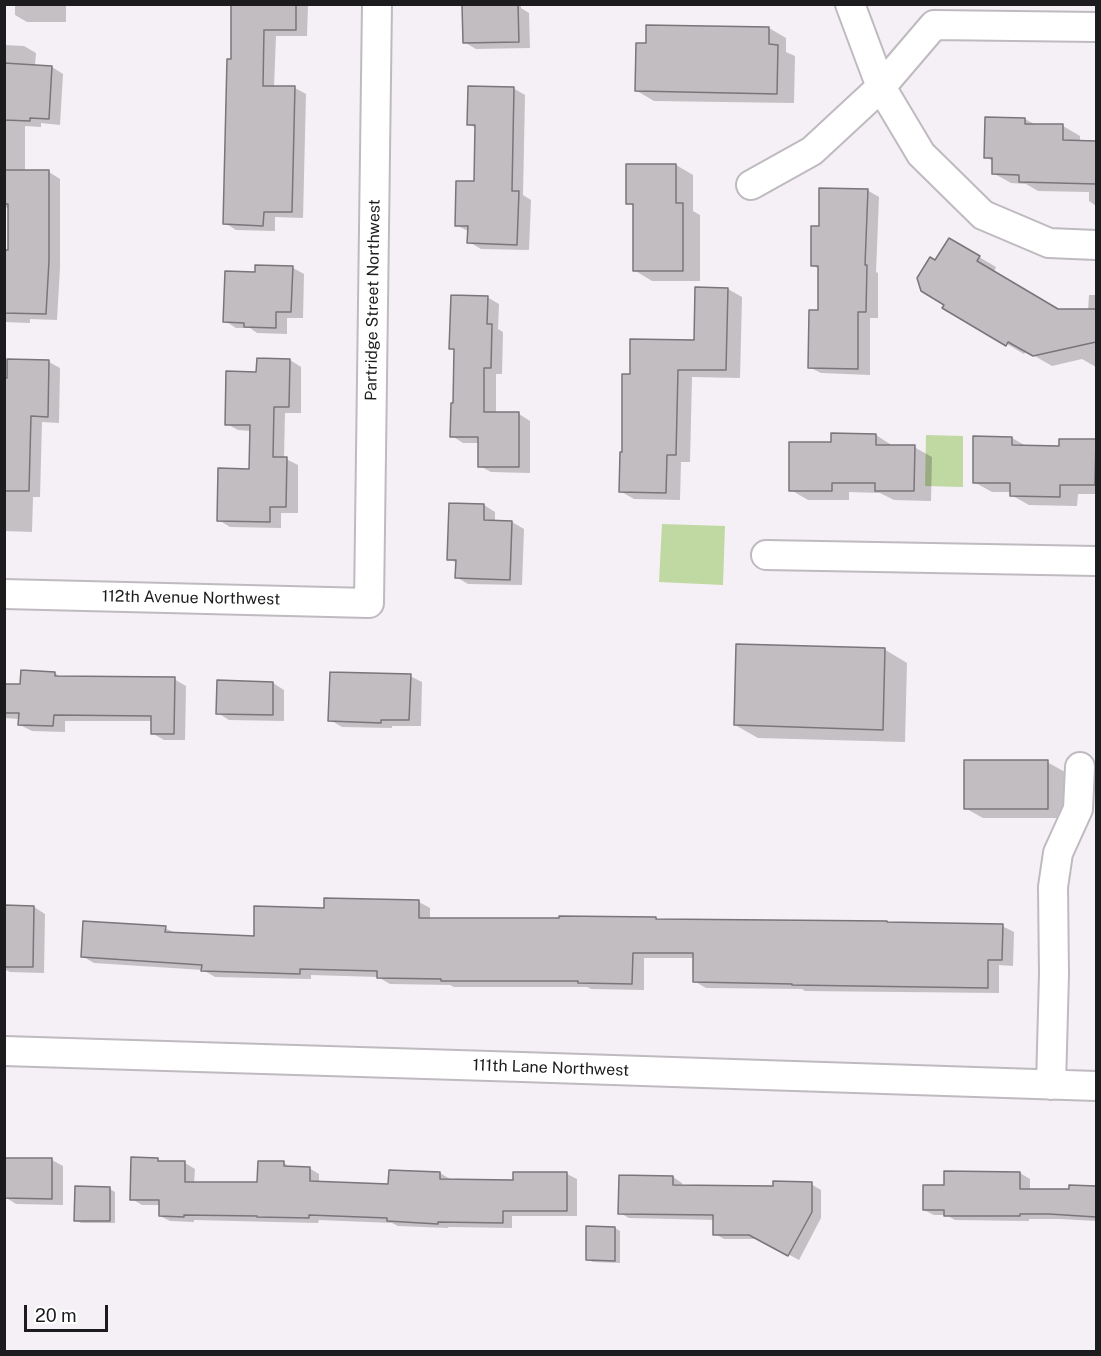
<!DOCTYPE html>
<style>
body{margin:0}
#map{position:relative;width:1101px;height:1356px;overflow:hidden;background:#f5f0f5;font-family:"Public Sans",sans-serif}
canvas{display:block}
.frame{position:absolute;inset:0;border:6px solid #1c1b1d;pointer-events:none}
.scale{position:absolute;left:24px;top:1305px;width:84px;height:27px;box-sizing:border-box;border:3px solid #1c1b1d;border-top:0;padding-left:8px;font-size:18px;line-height:21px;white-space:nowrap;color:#1c1b1d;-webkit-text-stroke:4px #fff;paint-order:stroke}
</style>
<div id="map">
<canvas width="1101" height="1356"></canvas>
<div class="frame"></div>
<div class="scale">20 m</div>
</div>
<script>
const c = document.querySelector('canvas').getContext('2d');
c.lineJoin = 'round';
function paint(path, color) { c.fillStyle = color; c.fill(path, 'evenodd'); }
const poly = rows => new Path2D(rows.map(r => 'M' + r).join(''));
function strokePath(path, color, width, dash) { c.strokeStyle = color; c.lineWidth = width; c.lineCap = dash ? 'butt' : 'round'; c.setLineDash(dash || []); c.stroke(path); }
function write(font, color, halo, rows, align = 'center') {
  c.font = font + ' "Public Sans",sans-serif'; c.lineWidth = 5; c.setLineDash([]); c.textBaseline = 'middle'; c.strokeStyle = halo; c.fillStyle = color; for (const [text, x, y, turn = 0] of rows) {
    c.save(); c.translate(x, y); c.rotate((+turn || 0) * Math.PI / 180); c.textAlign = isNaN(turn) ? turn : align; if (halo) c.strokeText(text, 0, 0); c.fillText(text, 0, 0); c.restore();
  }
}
paint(poly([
 [926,435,963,436,963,487,925,486],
 [662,524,725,526,723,585,659,582]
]), '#c0d8a2');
paint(poly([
 [15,4,66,4,66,22,27,22,15,15],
 [232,4,308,5,307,36,276,36,274,87,295,88,306,94,303,218,275,217,275,231,236,230,225,223,232,60],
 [478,4,521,4,521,8,529,13,530,48,476,49,464,42],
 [769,28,786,38,786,52,795,56,794,103,654,101,637,91],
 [4,45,24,46,36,53,35,66,52,67,63,74,60,125,41,123,41,127,25,126,25,172,49,172,60,179,60,268,57,320,30,319,30,323,4,322,4,252,9,252,9,209,4,206],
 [513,88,525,95,523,195,531,200,529,250,481,249,469,242,468,231,456,225,475,183,476,128,468,124],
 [1025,119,1036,125,1063,126,1080,136,1080,142,1096,143,1096,206,1089,201,1089,192,1038,191,1026,184,1011,183,993,173,994,162,986,157],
 [676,165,693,175,693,211,700,215,700,281,652,281,634,270,635,207,628,203],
 [867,190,879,197,876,272,878,273,878,318,870,318,870,375,821,373,809,367,819,312,819,269,812,265,821,228],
 [950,240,996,267,994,272,1058,311,1088,311,1089,295,1096,295,1096,367,1082,359,1052,366,1026,351,1024,354,944,307,946,305,936,262],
 [293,268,304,274,303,318,287,318,287,334,257,333,250,328,236,328,225,321,256,273],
 [728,289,742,297,740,378,692,377,690,462,681,462,680,500,634,499,620,491,631,376,696,341],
 [487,297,499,304,498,329,503,332,502,374,496,374,496,414,519,414,530,421,530,473,491,472,480,466,480,443,463,443,452,436,455,404,456,351,451,348],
 [290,360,301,367,301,413,285,413,284,458,298,465,298,513,281,513,281,528,230,527,219,520,251,470,252,431,238,430,227,424,258,373],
 [49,362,60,368,59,423,42,422,40,497,33,497,32,532,4,531,4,380],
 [876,435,893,446,914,447,932,457,931,501,894,500,880,493,849,492,849,500,808,500,791,490,832,444],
 [1012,438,1026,446,1060,447,1096,441,1096,494,1078,494,1077,506,1029,505,1011,495,1011,492,992,492,974,482],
 [484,505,495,512,495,522,512,522,524,529,522,585,468,584,456,577,457,563,449,559],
 [884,649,907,663,905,742,758,738,735,725],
 [55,673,62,678,174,679,186,686,185,740,164,740,152,733,152,721,65,721,65,732,32,731,20,725,20,719,4,718,4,685,22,686],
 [410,676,422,682,421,726,392,726,392,728,342,727,330,720],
 [273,683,284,690,284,721,229,720,218,713],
 [1047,762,1065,772,1066,818,983,818,965,808],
 [419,902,430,908,430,919,659,921,1002,926,1014,932,1013,966,999,965,999,993,805,991,802,989,706,988,694,981,695,958,644,958,644,990,591,989,587,987,454,987,450,985,390,984,378,977,311,975,311,979,215,977,203,970,94,963,82,956,165,928,177,934,255,937,325,910],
 [4,907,34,907,45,914,44,973,10,972,4,969],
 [157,1159,163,1163,185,1163,195,1169,194,1183,259,1183,284,1163,292,1168,309,1168,319,1174,319,1183,389,1186,390,1171,440,1173,450,1179,450,1180,515,1181,567,1174,577,1179,577,1216,512,1216,512,1228,448,1227,448,1228,398,1226,392,1223,319,1220,318,1223,194,1220,194,1222,170,1221,160,1216,161,1205,142,1205,132,1199],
 [52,1160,63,1166,63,1205,16,1204,5,1197],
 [1020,1173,1030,1179,1030,1190,1070,1190,1070,1186,1096,1188,1096,1221,1060,1219,1029,1219,1029,1221,955,1220,946,1215,934,1215,924,1210,946,1187],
 [673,1177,682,1183,682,1186,774,1187,811,1184,821,1190,821,1218,799,1260,760,1239,724,1239,715,1234,715,1220,629,1218,620,1213],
 [110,1189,115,1192,115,1223,81,1223,76,1220],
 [615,1228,620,1231,620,1263,593,1262,587,1259]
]), '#0003');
const building = poly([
 [231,4,296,4,296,30,264,30,263,86,295,86,292,212,264,212,263,226,223,224,227,59,231,59,231,4],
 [462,5,518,5,519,42,463,43,462,5],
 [646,25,769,27,769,44,778,45,777,94,635,91,636,43,646,43,646,25],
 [4,63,52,66,49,119,30,118,30,121,4,120,4,63],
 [468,86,514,87,512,191,519,191,517,245,467,243,468,226,455,226,456,181,474,181,475,125,467,125,468,86],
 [985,117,1025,118,1025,124,1063,124,1063,140,1096,141,1096,184,1019,182,1019,175,992,174,992,158,984,158,985,117],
 [626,164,676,164,676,203,683,203,683,271,633,271,633,204,626,204,626,164],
 [4,170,49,170,49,261,46,314,4,313,4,250,8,250,8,204,4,204,4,170],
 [819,188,868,189,865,265,867,265,866,312,858,312,858,369,808,368,809,310,818,310,818,266,811,266,811,226,819,226,819,188],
 [949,238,980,256,977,261,1058,309,1096,309,1096,342,1033,356,1008,342,1006,346,942,308,944,305,921,291,917,278,930,257,935,260,949,238],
 [255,265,293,266,291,312,276,312,276,328,244,327,244,323,223,322,225,271,255,272,255,265],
 [695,287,728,288,726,370,678,370,676,455,667,455,666,493,619,492,620,452,622,452,622,374,630,374,630,339,694,340,695,287],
 [451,295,488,296,487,324,492,324,491,368,484,368,484,412,519,412,519,467,478,467,478,437,450,437,451,403,453,403,454,349,449,349,451,295],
 [257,358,290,359,289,407,274,407,273,457,287,457,286,507,270,507,270,522,217,521,218,468,249,469,250,425,225,425,226,371,256,372,257,358],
 [7,359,49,360,48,417,31,416,29,491,4,491,4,378,7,378,7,359],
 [831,433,876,434,876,445,915,445,914,491,875,491,875,483,832,483,832,491,789,491,789,442,831,442,831,433],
 [973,436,1012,437,1012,445,1059,446,1059,439,1096,439,1095,485,1060,485,1060,497,1010,496,1010,483,973,483,973,436],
 [449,503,484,504,484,520,512,521,510,580,455,578,456,560,447,560,449,503],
 [736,644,885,648,883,730,734,725,736,644],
 [21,670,55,672,55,676,175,677,174,734,151,734,151,716,54,715,53,726,18,725,19,713,4,713,4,684,20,684,21,670],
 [330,672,411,674,409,720,381,720,381,723,328,721,330,672],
 [217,680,273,682,273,715,216,714,217,680],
 [964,760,1048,760,1048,809,964,809,964,760],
 [324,898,419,900,419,918,559,918,559,916,656,917,656,919,887,921,887,922,1003,924,1002,960,988,960,988,988,792,985,792,984,693,982,693,953,633,953,632,984,578,983,578,981,441,981,441,979,377,978,377,971,300,969,300,974,201,971,202,965,81,957,83,921,166,926,165,932,254,936,254,906,324,908,324,898],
 [4,905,34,906,33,967,4,967,4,905],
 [131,1157,158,1158,158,1161,185,1161,185,1182,257,1182,258,1161,284,1161,284,1166,310,1167,310,1181,388,1184,389,1170,440,1172,440,1179,513,1180,513,1172,567,1172,567,1211,503,1211,503,1223,438,1222,438,1224,387,1221,387,1218,309,1215,309,1218,257,1217,257,1216,184,1215,184,1217,159,1216,159,1200,130,1200,131,1157],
 [4,1158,52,1158,52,1199,4,1198,4,1158],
 [944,1171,1020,1172,1020,1189,1069,1189,1069,1185,1096,1186,1096,1217,1049,1214,1020,1214,1020,1216,944,1216,944,1210,923,1210,923,1185,944,1185,944,1171],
 [619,1175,673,1176,673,1185,773,1186,773,1181,812,1182,812,1212,788,1256,749,1235,713,1235,713,1215,618,1214,619,1175],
 [75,1186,110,1187,110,1221,74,1221,75,1186],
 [586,1226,615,1227,615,1261,586,1260,586,1226]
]);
paint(building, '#c1bdc1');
strokePath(building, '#7a757a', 1.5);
const minor = poly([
 [850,4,881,87,921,154,983,215,1049,243,1096,245],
 [751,185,812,151,881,87,934,25,1096,27],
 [766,555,1096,561],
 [4,594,369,603,377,4],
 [4,1051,522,1067,1096,1086],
 [1051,1085,1054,974,1053,887,1058,853,1078,809,1080,767]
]);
strokePath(minor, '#bfbabf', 32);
strokePath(minor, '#fff', 28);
write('16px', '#1c1b1d', '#fff', [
 ["Partridge Street Northwest",373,300,-89],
 ["112th Avenue Northwest",191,598,1],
 ["111th Lane Northwest",551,1068,2]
]);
</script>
